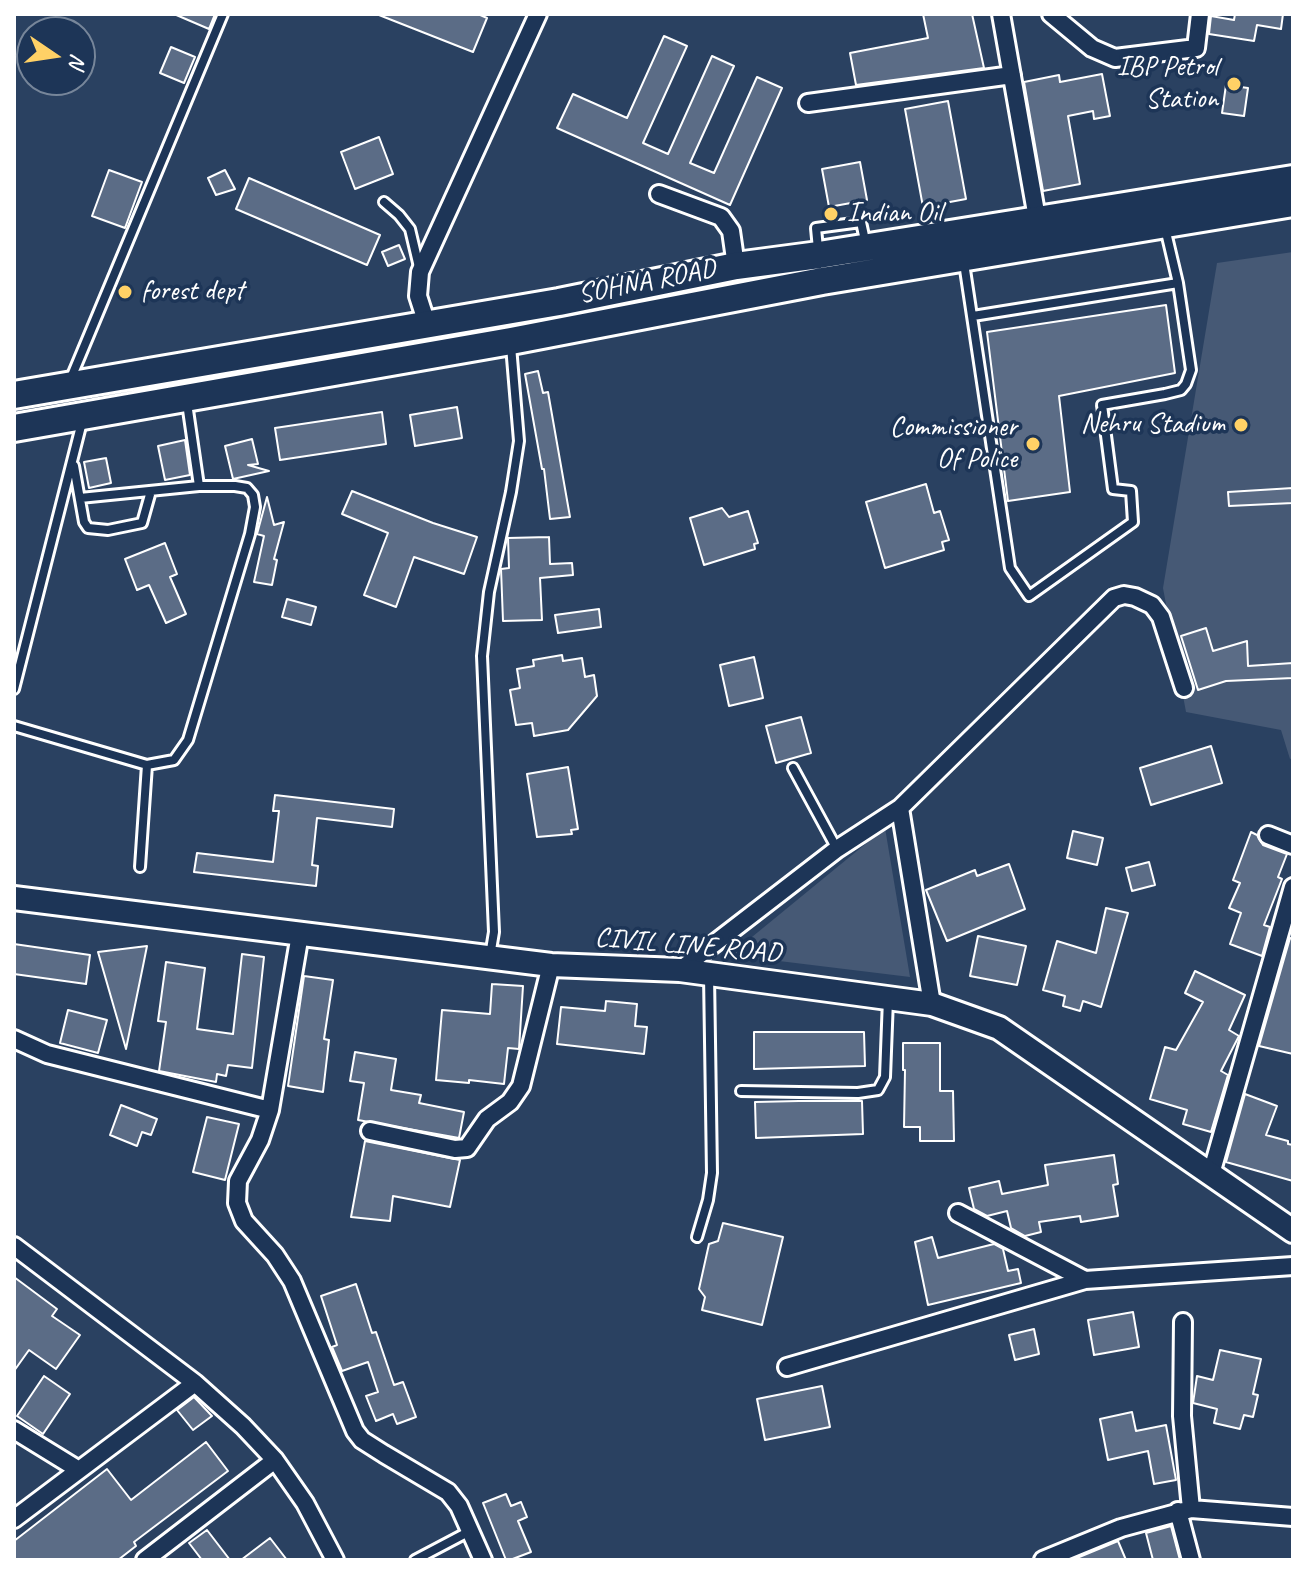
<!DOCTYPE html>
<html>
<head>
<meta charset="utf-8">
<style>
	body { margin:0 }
	#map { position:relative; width:1307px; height:1574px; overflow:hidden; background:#2a4161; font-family:Caveat,sans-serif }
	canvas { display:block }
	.frame { position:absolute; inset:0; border:16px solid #fff; pointer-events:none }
	.north { position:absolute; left:16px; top:16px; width:80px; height:80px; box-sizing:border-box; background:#1d3557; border:2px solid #77869a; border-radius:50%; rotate:103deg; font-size:22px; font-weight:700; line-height:32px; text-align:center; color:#fff }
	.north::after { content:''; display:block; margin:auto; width:28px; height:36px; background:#ffd166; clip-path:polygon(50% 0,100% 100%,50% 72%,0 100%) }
</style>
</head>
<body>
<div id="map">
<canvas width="1307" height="1574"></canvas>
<div class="frame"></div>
<div class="north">N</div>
</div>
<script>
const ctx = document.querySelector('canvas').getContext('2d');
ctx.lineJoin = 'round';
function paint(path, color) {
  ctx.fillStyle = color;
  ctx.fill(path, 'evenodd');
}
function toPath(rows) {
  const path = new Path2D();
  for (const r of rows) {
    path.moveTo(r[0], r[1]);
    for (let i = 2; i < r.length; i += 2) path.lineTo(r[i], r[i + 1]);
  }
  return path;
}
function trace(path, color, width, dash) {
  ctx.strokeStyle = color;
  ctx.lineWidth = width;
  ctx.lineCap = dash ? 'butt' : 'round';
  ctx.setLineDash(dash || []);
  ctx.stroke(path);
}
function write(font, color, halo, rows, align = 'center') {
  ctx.font = font + ' Caveat,sans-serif';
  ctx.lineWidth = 7;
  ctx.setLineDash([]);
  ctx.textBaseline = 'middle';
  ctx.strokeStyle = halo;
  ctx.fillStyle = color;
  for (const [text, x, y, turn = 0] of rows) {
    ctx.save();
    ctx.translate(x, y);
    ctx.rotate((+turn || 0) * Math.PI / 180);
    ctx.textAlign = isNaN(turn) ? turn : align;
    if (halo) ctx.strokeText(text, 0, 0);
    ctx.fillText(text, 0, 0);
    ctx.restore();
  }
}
paint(toPath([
	[1293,252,1293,758,1290,759,1281,730,1186,712,1163,588,1217,263],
	[885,828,910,977,730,955]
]), '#465975');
const building = toPath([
	[174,14,215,14,209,29,174,14],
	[478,14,487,18,473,52,379,15,478,14],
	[923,14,972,14,984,68,856,85,850,53,928,38,923,14],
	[1235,14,1283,14,1281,29,1257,25,1254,41,1209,34,1211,16,1234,20,1235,14],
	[664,36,687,46,643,143,668,154,712,56,734,66,690,163,714,173,757,77,782,88,730,205,557,128,573,94,627,118,664,36],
	[171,47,195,57,184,83,160,73,171,47],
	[1102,74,1110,116,1094,119,1093,111,1068,116,1080,184,1043,191,1024,82,1059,75,1060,82,1102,74],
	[1226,85,1248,88,1244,116,1222,113,1226,85],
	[948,101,966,199,923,207,905,109,948,101],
	[379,137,393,174,355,189,341,152,379,137],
	[860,162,867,200,829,207,822,169,860,162],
	[109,170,142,182,125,228,92,216,109,170],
	[225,170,235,189,216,195,208,178,225,170],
	[249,178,380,235,367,265,236,209,249,178],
	[399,245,405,259,388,266,382,252,399,245],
	[1166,305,1175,373,1059,396,1070,492,1008,501,987,332,1166,305],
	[538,371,543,393,548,392,570,517,550,519,544,469,542,469,525,374,538,371],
	[457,407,462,438,415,446,410,415,457,407],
	[382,412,386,444,280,460,275,428,382,412],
	[252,439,258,464,248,465,269,471,233,479,225,446,252,439],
	[185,440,190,475,165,480,158,446,185,440],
	[106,458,111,483,89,488,84,462,106,458],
	[926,484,934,513,940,511,949,540,942,542,944,550,885,568,866,502,926,484],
	[1293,488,1293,503,1229,506,1228,492,1293,488],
	[352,491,433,523,477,537,464,574,414,557,396,607,364,595,388,533,342,514,352,491],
	[267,497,274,525,284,522,274,559,277,560,272,585,254,582,264,536,257,534,267,497],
	[722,508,729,517,748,511,758,543,754,544,755,549,704,565,690,518,722,508],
	[549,537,550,564,572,563,573,575,540,578,542,620,503,621,501,569,509,568,508,538,549,537],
	[165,543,177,574,170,577,186,614,166,623,149,585,137,590,125,559,165,543],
	[287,599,316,607,311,625,282,617,287,599],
	[599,609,601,627,558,633,555,615,599,609],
	[1206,628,1213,651,1247,641,1248,666,1293,663,1293,678,1226,681,1198,690,1181,636,1206,628],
	[562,655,563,661,582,658,585,677,594,675,597,696,568,730,534,736,532,723,516,725,510,690,520,688,517,669,534,666,533,660,562,655],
	[754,657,763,698,729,706,720,665,754,657],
	[801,717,811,753,776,763,766,726,801,717],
	[1211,746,1222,783,1151,805,1140,768,1211,746],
	[568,767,578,829,571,830,572,834,537,837,527,774,568,767],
	[275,795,394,809,392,827,317,818,312,865,318,866,316,886,194,872,197,853,273,862,279,811,273,811,275,795],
	[1073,831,1103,838,1097,865,1067,858,1073,831],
	[1251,832,1257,835,1263,845,1287,854,1278,877,1282,879,1264,925,1270,927,1262,956,1230,944,1241,913,1229,908,1240,883,1233,880,1251,832],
	[1149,862,1155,885,1132,891,1126,868,1149,862],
	[1009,864,1025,909,947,941,926,890,975,870,977,876,1009,864],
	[1106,908,1128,913,1101,1007,1083,1001,1080,1011,1063,1006,1065,996,1043,990,1057,941,1096,953,1106,908],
	[978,936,1026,946,1017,985,970,976,978,936],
	[1290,938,1293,939,1293,1054,1259,1046,1290,938],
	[14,944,90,955,86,984,14,974,14,944],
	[147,946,143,966,126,1049,98,952,147,946],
	[242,954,264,957,252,1068,228,1065,226,1076,217,1074,216,1082,159,1071,166,1022,158,1021,166,962,205,968,197,1029,233,1034,242,954],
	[1195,971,1245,995,1229,1030,1239,1036,1221,1071,1228,1075,1211,1132,1183,1124,1187,1110,1150,1099,1165,1047,1176,1050,1203,1002,1185,993,1195,971],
	[304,976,333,980,324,1039,329,1040,323,1092,288,1086,304,976],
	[492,984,523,986,519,1049,508,1048,504,1084,469,1080,469,1083,436,1080,442,1010,490,1014,492,984],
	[606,1001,637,1004,635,1026,647,1027,644,1054,557,1044,561,1007,605,1011,606,1001],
	[68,1010,107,1020,98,1053,60,1043,68,1010],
	[754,1032,864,1032,865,1066,754,1069,754,1032],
	[903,1043,940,1043,940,1091,953,1091,954,1141,920,1141,920,1127,904,1127,905,1070,903,1070,903,1043],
	[355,1052,396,1059,391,1090,421,1095,419,1103,464,1112,459,1138,358,1120,364,1083,350,1081,355,1052],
	[1245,1094,1277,1106,1266,1135,1288,1141,1288,1144,1293,1145,1293,1181,1226,1162,1245,1094],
	[799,1101,862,1101,863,1134,756,1138,755,1102,799,1101],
	[121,1105,157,1119,151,1135,142,1132,137,1146,110,1135,121,1105],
	[207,1117,239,1124,225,1180,193,1172,207,1117],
	[365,1141,460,1160,450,1207,393,1196,390,1221,351,1217,365,1141],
	[1114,1155,1118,1184,1113,1185,1118,1216,1081,1222,1080,1216,1039,1222,1041,1232,1025,1236,1011,1228,1007,1211,987,1216,974,1209,969,1188,999,1181,1002,1194,1048,1185,1045,1165,1114,1155],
	[723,1223,783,1237,762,1325,702,1310,705,1297,699,1289,709,1244,718,1241,723,1223],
	[932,1237,938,1258,994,1244,1003,1249,1008,1271,1018,1269,1021,1283,928,1305,915,1242,932,1237],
	[14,1277,57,1309,52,1316,80,1335,56,1369,29,1350,14,1371,14,1277],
	[356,1284,372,1333,376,1332,394,1385,403,1382,416,1417,397,1424,393,1414,376,1421,366,1396,378,1392,368,1362,342,1371,332,1347,337,1345,321,1296,356,1284],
	[1133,1312,1139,1347,1094,1355,1088,1320,1133,1312],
	[1034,1329,1039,1354,1015,1360,1009,1335,1034,1329],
	[1220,1350,1261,1359,1253,1394,1258,1395,1253,1417,1244,1415,1240,1429,1214,1423,1217,1409,1193,1403,1197,1376,1213,1380,1220,1350],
	[44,1376,70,1394,43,1434,17,1416,44,1376],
	[822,1386,830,1427,765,1440,757,1399,822,1386],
	[194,1397,212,1416,193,1430,177,1410,194,1397],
	[1132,1412,1136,1431,1166,1425,1176,1480,1154,1484,1148,1451,1108,1460,1100,1419,1132,1412],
	[206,1442,228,1471,134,1542,136,1546,118,1560,14,1560,14,1541,107,1469,131,1500,206,1442],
	[506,1494,511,1506,521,1502,527,1517,518,1521,531,1552,510,1560,506,1560,483,1503,506,1494],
	[1171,1526,1180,1560,1153,1560,1146,1533,1171,1526],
	[207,1530,230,1560,202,1560,189,1543,207,1530],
	[270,1538,287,1560,241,1560,270,1538],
	[1118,1541,1126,1560,1072,1560,1118,1541]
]);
paint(building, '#5b6c86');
trace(building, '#fff', 2);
const lane = toPath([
	[384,202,399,215,410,229,419,267],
	[818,249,816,228,861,222,866,245],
	[964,263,1010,568,1029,596,1133,522,1131,491,1113,489,1102,405,1165,394,1181,390,1186,384,1191,370,1178,283,1165,228],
	[973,316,1178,283],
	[71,378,223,14],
	[187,403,199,486],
	[74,466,84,522,88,528,108,530,142,523,151,491],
	[14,689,82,422],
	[14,726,147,765,174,760,188,740,250,534,255,507,253,495,247,488,235,486,199,486,80,498],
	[793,768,837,849],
	[140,867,147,765],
	[490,956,494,932,482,656,489,592,511,492,519,441,511,346],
	[741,1091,858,1093,878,1090,885,1077,888,999],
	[697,1237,708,1200,712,1173,709,975],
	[415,1560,470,1531]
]);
const street = toPath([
	[1001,14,1037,218],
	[1051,14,1092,48,1115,58,1196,48,1200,14],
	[808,103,1012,75],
	[659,194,721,217,731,231,736,266],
	[427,324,418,296,420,272,538,14],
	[900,808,932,1004],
	[1268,835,1293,845],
	[300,934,270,1110,260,1140,238,1181,237,1203,244,1221,275,1255,292,1281,355,1431,362,1440,384,1454,448,1492,459,1506,483,1560],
	[680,970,837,849,900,808,1114,598,1124,595,1135,597,1152,605,1161,617,1184,688],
	[14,1039,47,1054,270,1110],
	[370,1131,455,1149,467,1148,487,1119,510,1102,521,1086,551,965],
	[1211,1174,1293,887],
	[958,1213,1085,1280],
	[14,1246,195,1383,243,1426,275,1460,305,1503,335,1560],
	[1183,1322,1182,1416,1191,1509],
	[787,1367,1085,1280,1293,1266],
	[14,1430,79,1470],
	[1178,1511,1191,1560],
	[14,1519,195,1383],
	[145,1560,275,1460],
	[1043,1560,1121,1528,1191,1509,1293,1517]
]);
const secondary = toPath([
	[14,898,551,965,680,970,932,1004,999,1028,1293,1231]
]);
const primary = toPath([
	[14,395,559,302,736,266,819,255,1293,179],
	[14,428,511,341,822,281,1293,203]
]);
trace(lane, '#fff', 14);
trace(street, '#fff', 22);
trace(secondary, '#fff', 28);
trace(primary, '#fff', 32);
trace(lane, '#1d3557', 8);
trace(street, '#1d3557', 16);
trace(secondary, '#1d3557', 22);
trace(primary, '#1d3557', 26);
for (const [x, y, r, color] of [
	[1234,84,8,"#ffd166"],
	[831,214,8,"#ffd166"],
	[125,292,8,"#ffd166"],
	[1241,425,8,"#ffd166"],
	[1033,444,8,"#ffd166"]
]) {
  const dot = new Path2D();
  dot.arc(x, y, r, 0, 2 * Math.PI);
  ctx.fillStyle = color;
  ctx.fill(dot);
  trace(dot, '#1d3557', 3);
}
write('28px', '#fff', '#1d3557', [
	["IBP Petrol",1218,68],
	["Station",1218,100],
	["Indian Oil",847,214,"left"],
	["forest dept",141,292,"left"],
	["Nehru Stadium",1225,425],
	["Commissioner",1017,428],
	["Of Police",1017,460]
], 'right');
write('28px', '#fff', '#1d3557', [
	["SOHNA ROAD",647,282,-11],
	["CIVIL LINE ROAD",688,946,5]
]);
</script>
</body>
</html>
